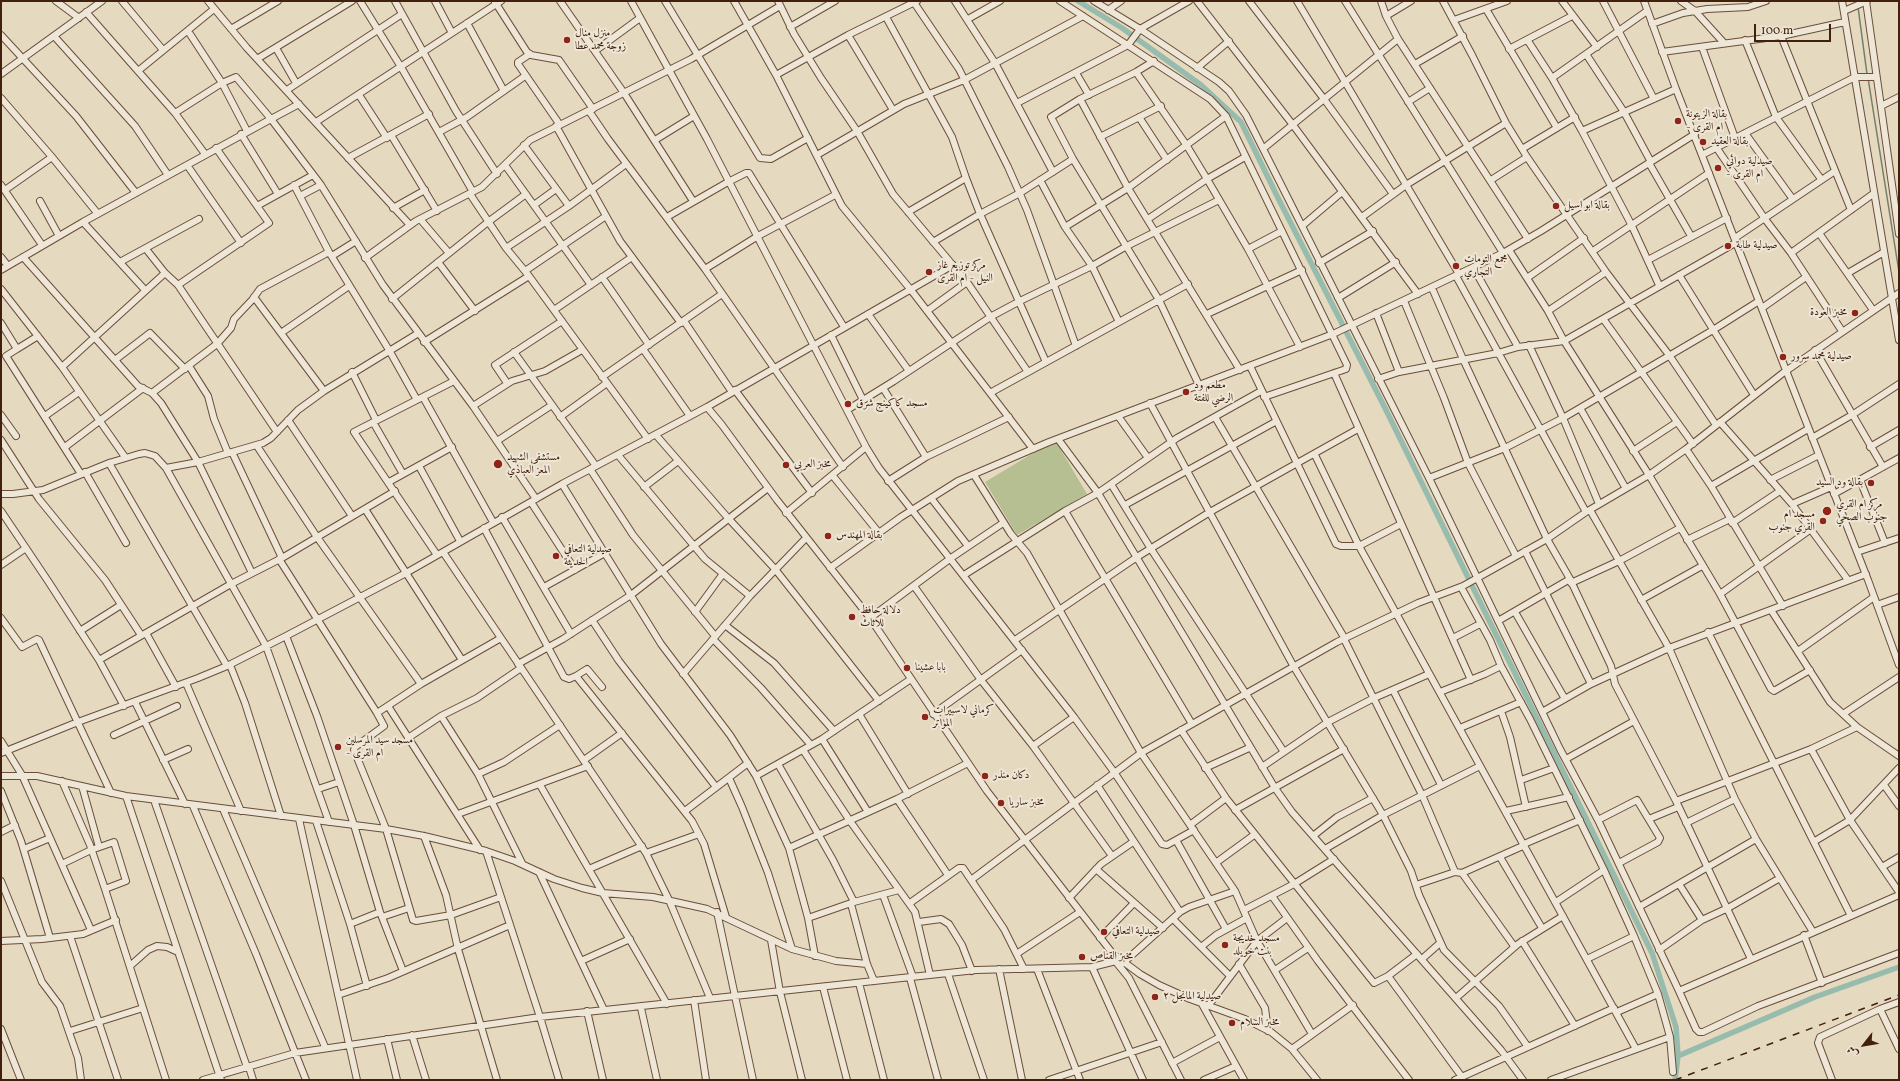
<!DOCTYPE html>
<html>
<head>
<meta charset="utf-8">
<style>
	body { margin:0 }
	#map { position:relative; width:1900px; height:1081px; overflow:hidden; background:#e5d9c0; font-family:Vollkorn,Amiri,serif }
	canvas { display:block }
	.frame { position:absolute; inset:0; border:2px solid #41200e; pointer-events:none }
	.north { position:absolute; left:1844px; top:1025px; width:40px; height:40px; -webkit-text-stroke:3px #eee6d6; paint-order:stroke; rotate:239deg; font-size:11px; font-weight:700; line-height:16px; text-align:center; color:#41200e }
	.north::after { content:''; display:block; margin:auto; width:14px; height:18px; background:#41200e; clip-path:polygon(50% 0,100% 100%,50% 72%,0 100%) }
	.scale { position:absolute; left:1754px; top:24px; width:77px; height:18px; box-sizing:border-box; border:2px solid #41200e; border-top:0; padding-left:5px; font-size:12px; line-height:14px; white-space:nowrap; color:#41200e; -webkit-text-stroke:3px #eee6d6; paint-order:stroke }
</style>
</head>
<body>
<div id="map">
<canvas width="1900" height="1081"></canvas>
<div class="frame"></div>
<div class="north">ش</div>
<div class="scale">100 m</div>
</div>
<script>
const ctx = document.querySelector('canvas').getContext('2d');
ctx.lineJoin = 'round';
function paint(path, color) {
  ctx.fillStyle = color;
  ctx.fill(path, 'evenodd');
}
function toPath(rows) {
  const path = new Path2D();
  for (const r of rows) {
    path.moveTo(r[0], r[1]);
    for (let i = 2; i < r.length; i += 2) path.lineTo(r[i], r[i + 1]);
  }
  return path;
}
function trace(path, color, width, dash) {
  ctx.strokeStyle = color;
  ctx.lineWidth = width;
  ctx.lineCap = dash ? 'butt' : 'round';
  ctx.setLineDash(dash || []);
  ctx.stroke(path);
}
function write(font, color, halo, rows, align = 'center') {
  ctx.font = font + ' Vollkorn,Amiri,serif';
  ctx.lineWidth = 4;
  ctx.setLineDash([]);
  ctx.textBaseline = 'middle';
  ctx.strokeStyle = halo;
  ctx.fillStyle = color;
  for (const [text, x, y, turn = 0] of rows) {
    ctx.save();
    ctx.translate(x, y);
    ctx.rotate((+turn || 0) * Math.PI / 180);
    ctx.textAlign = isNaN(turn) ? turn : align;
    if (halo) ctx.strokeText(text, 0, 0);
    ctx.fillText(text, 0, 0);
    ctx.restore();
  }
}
paint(toPath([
	[1055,440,1087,494,1017,535,985,482]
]), '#b5bf92');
trace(toPath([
	[1858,7,1867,74],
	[1868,78,1899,272]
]), '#757d6d', 1.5);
trace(toPath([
	[1078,1,1122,28,1201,85,1241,122,1278,198,1385,408,1652,953,1676,1027,1678,1056,1675,1080],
	[1678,1056,1815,997,1899,967]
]), '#97bbac', 5.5);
const minor = toPath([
	[56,1,79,18],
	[122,1,163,50],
	[208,1,247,48,410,225],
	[360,1,401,67,473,192],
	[395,1,456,111,497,174],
	[435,1,452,33],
	[560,1,624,93,693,201],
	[631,1,707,139,866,447,879,468,1074,717,1114,772,1162,844,1167,845,1194,830],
	[665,1,760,158,771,159,808,138],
	[734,1,776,75,842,206,911,290,1033,449],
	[778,1,794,34,821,78,857,131,893,194,967,282,1028,372],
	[913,1,959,69,1008,167,1027,210,1076,346],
	[955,1,995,63,1053,172],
	[1060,1,1210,99,1226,116,1347,365,1346,369,1264,397],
	[1094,1,1140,29,1219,82,1229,91,1246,115,1429,478,1560,749,1598,820,1679,991,1899,895],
	[1197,1,1293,125,1418,294],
	[1249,1,1324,99,1393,194],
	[1297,1,1459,274],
	[1345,1,1503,253],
	[1381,1,1386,16,1398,39,1528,239],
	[1443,1,1472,55,1506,123,1527,157,1606,272,1669,355,1716,425],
	[1562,1,1597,47],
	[1603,1,1654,99],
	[1644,1,1676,89,1868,580,1899,665],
	[1681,1,1695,11,1724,43],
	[1842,1,1899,340],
	[1866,1,1899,234],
	[495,2,527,52,531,55,559,60,593,109],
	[1486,9,1557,128],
	[1108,10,1121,1],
	[1844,11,1867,1],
	[86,12,175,113,205,154],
	[1386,16,1411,1],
	[886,17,952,137,966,178,980,214,1046,362],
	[968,19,1000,1],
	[1454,20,1507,1],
	[467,23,504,91],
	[1652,24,1683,13,1707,9,1748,7,1766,1],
	[790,27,835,1],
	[231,29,278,1],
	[188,31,222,83,247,131],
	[1,35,76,116,136,193],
	[848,35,893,110],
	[54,36,135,126,168,175],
	[1781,36,1851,210],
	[1745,40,1776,117,1821,179],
	[1528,41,1552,78,1582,131,1631,224,1659,285],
	[1702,47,1735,138],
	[276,48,296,83],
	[1509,49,1572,16],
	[595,51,640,18],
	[1662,52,1781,36,1845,22],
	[530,54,518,62,518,64,560,125],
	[1586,54,1624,112,1651,162],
	[257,59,352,1],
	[1154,61,1136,72,1080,99,1051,117,1073,159,1159,300,1199,385],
	[1415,64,1463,36],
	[1197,68,1229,41],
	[138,71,214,9],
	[1136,72,1187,146,1207,179,1248,249,1300,347],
	[1076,73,1089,95],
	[1,74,102,1],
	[776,75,848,35,917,1],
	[1552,78,1647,11],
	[287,90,402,14],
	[359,95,387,138],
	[1,98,52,157,98,214],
	[1080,99,1128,188,1240,370],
	[1408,102,1430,88],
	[1017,103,1128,45,1140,29,1189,1],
	[1881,106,1899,97],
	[589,111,608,139,705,269,843,467],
	[175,113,222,83,236,77,271,119,299,104],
	[1139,117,1167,160],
	[316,122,501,1],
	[556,126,620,241,681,323],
	[1582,131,1676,89],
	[439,132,467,117,525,76],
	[1745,133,1792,198],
	[241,134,278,194],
	[391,135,437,211],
	[1100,137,1161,106],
	[655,140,694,116],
	[524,145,569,206],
	[1716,147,1765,219,1791,253,1842,331],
	[216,148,269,223,178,285,277,432],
	[1264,148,1398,39],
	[1522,149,1575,117],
	[817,155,904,104,964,80,1083,16],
	[1702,155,1855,77,1876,77],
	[348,158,429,114],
	[1649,163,1691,236],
	[187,165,241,243],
	[505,165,591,285],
	[1040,180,1065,227,1092,266,1119,322],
	[1491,180,1527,157],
	[1,185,42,245],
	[294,185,329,252,389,350,417,400],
	[5,190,52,157],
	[470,194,506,248,529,276,648,439],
	[300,196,321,185],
	[40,201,59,236],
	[534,205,556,189],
	[257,206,313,175],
	[393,208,425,190],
	[908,212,966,178],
	[667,217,728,182,746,173,749,173,844,327],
	[1362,217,1406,185,1506,123],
	[420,219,449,253],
	[1148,219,1207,179,1245,157],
	[83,222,145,290],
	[1302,226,1342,192],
	[1065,227,1128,188,1226,116],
	[1819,233,1873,310],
	[1735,238,1835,171],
	[933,242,980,214,1020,193,1073,159],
	[506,248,569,206,626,164],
	[146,249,165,273],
	[1248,249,1282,231],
	[1509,250,1548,311,1564,341,1649,475,1720,594,1771,689,1774,691,1810,670],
	[1593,251,1709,173],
	[1791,253,1873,194],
	[332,256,356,241],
	[1,257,8,266],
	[23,257,138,386,152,393,161,403,198,462,252,573],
	[365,258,416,221,482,187,530,140,691,59,780,6],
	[1648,260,1727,218],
	[120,262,199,219],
	[438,262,475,311],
	[1319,263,1373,231],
	[1473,267,1518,347],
	[705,269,758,236,835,195],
	[1,270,83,222,271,119,321,185,383,285,473,406,536,499],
	[525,271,606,216],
	[1848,273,1884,252],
	[1679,275,1754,395],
	[1456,276,1586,512],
	[602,277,649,345],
	[1527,278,1584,238],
	[1432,288,1463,359,1547,539,1570,579,1611,666,1615,684,1676,801,1751,959],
	[1,289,62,367,125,457],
	[254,297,324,391],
	[1338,298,1396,262],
	[392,299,488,222,526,194],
	[1404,301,1444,398,1468,463,1516,556],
	[1762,308,1806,277],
	[554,310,632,257],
	[927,311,967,282],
	[1548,311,1606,272],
	[1376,313,1399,372],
	[868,314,909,371],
	[1207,314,1302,270],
	[1604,320,1693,444],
	[684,321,732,392],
	[1,323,17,349,6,356,81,474],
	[281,333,349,286],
	[831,335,863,400],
	[424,342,529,276],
	[1529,345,1563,418,1599,504],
	[17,349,38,336],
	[643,349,690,416],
	[1815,350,1883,467],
	[514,352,596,466],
	[115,360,150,333,185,369],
	[189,366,208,396,214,419,228,453],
	[1250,366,1336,544,1341,546,1359,546,1401,524],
	[62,367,165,273,178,285],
	[352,372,376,420],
	[1334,373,1471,680],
	[602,377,722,294],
	[1378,379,1399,372,1498,353,1518,347,1564,341,1737,242],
	[507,383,495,365,562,321],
	[883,388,926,457],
	[735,390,812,493],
	[152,393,217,344,231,328,234,319,252,300,260,289,329,252],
	[990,393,1188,284],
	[423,397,493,522],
	[1150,403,1294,667,1383,815,1411,871,1419,895,1444,950,1499,1006,1528,1047],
	[473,406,512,381,545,371,582,350],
	[707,407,722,425,777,500,870,618,987,791,1113,954,1140,974,1159,985,1190,999,1245,1019,1271,1032,1292,1049,1317,1080],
	[1580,408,1625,487],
	[847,410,894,381,992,316,1020,301,1092,266,1125,247,1219,200],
	[1,415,16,436],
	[45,416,79,392],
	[1118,416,1148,458],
	[560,417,607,383],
	[1215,417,1345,639],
	[288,420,352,516],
	[373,422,403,474],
	[1720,422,1792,504,1848,580],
	[656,435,728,518,775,569,879,701],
	[1812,438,1852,415,1899,384],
	[1058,439,1098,493,1275,788,1292,812,1501,1050,1523,1080],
	[1,440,39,499,105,580,141,635],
	[497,441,552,405],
	[257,446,317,537,421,684],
	[65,447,143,388],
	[1870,447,1899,430],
	[1686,449,1711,486,1783,606],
	[1633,451,1677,422],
	[232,452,282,558],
	[618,455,705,559,750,596],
	[1315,455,1359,546,1636,1049],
	[109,463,227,666],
	[419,466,460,541],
	[166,468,266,646,329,822],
	[590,469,633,535,715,636],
	[85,472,126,543],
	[974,475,1011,534,1027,553,1141,753,1235,891,1257,941,1312,1034],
	[833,476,879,533],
	[1429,478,1505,448,1563,418,1713,330,1759,301],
	[1770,480,1819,455],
	[1860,480,1885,543],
	[888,481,926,457,1009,417],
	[389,482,452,447],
	[562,484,661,644,730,735,756,776,789,848,808,918,815,956],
	[1111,484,1151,549,1284,752],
	[1711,486,1808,429],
	[644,487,678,461],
	[1,494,13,494,43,490,109,463,139,454,145,453,155,456,166,468,198,462,263,443,271,438,298,410,324,391,417,334],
	[1834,494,1899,458],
	[931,498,968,546],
	[531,502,575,570],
	[1792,504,1831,487],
	[1125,505,1275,422],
	[365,509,462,660],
	[1590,510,1669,648,1735,799,1756,839,1813,932],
	[1,511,48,581,99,660,124,706],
	[1065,511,1192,724],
	[786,513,866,447],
	[502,517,571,634],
	[1732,523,1780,491],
	[484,528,564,677,569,679,576,676,692,821,704,844,726,917],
	[1687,540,1730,519],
	[1525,551,1591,684],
	[443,552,646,853,669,900,710,998],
	[1857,552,1899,538],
	[437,555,354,432,454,381],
	[279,559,377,713,421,684,501,638],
	[1,565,26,548],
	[830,568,901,517,958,481,1049,442,1333,334,1503,253,1541,231,1695,134],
	[964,575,1065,511,1098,493,1177,438,1261,391],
	[1571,583,1619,561,1680,528],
	[914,586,981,680,1033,746,1112,856],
	[544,587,605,553],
	[1461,587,1490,640,1501,666,1530,719,1604,870,1634,936,1658,994,1667,1026,1670,1037,1673,1072],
	[1720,594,1811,529],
	[1641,600,1702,566],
	[1877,605,1899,597],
	[1771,610,1830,702,1857,727,1899,756],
	[695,612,722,575],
	[1515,612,1565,699],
	[1,618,22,647,37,639,39,640,111,793],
	[870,618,951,558,1003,523],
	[592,620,619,661,716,787],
	[1498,621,1570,579],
	[725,625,774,663,834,731],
	[80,631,121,605],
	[1708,632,1851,916],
	[146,633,176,687],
	[286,636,317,716,354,825,380,912,403,971],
	[1453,638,1480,624],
	[713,639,761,688,811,745],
	[1344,639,1422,795,1455,872],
	[1015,640,1137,557,1210,512,1358,429],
	[1798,651,1874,597],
	[99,660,231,584,282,558,395,491],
	[518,664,563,639,631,595,768,488],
	[230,665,245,703,281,816],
	[521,668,477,698,441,716,478,774,522,863],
	[683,674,750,596,806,538],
	[576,676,587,669,602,687],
	[186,683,241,811],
	[1393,690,1441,785],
	[1440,692,1485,674,1501,666],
	[135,702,185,804],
	[388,706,480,850],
	[1501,711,1510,737,1526,807],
	[1542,712,1591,684,1669,648,1866,574],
	[377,713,384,726,355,747,354,750,386,829,413,920,416,921,451,915,501,897],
	[859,714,908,794],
	[933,714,1022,650],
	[1843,714,1899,677],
	[1460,728,1521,702],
	[1181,730,1226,798,1374,983,1388,976,1417,954],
	[114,735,177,706],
	[408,738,441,716],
	[822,739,868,812],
	[1,741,22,775,91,930],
	[1033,746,1074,717],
	[1811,749,1850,820,1899,892],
	[803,750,850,821,915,912,930,975],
	[1,753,78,722,198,678,227,666,286,636,406,573,562,484,707,407,953,265],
	[1566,759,1634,721],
	[163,760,188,749],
	[584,760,622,733],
	[778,764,833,860,854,902],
	[1262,767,1328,722,1374,698,1429,674],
	[1205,768,1249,748],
	[478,774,504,762,560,725],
	[1,776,37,776,126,796,386,829,424,836,486,851,515,861,554,879,582,888,603,893,653,897,707,909,792,949,836,961,867,964],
	[756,776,822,739,911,679],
	[729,778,742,807,768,873,792,949],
	[1521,780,1554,768],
	[62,781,90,845,105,889,166,1080],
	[540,785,667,1004],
	[1097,785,1180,912],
	[1884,785,1899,806],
	[82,786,99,847],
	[318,789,339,782],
	[1,791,21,841,50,938],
	[126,796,221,1080],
	[897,799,948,875],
	[154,800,247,1067],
	[1676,801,1811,749,1857,727],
	[193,806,256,954,306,1080],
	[223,809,325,1047],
	[1235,810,1344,749],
	[685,811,748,763],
	[1506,811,1569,797],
	[458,814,588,766],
	[299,819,357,1080],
	[1649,819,1678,807],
	[1598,820,1637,800,1660,838,1658,842,1619,863],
	[316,821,350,924,367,986],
	[1686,823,1735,799],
	[1190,825,1226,798],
	[1,832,15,825],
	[424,836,446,895,458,949,497,1080],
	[1313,836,1337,817,1373,798],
	[1176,840,1226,929],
	[1815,841,1850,820,1899,768],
	[1524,844,1580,820],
	[789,848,897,799,968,763],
	[24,849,50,838],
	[1325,849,1383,815,1480,766],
	[486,851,540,1017,559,1080],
	[646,853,699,834],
	[1500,857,1542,928],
	[1217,862,1254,835],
	[62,864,91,850,114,842,126,881,105,889],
	[1882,867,1899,857],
	[589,869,642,846],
	[1096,869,1163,928],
	[539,872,604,1010],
	[1462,873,1525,845],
	[971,880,1141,753,1337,642,1418,603,1463,586,1547,539,1586,512,1649,475,1686,449,1783,373,1899,293],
	[1,881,42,982,60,1006,78,1058,81,1080],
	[1679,884,1702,920],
	[1416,885,1455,872,1462,873,1514,946],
	[883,895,913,977],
	[1272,896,1318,961,1409,1080],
	[1069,898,1101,864,1133,842],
	[1556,902,1604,870],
	[910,903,959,868,963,868,1004,929,1024,969],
	[851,904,867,964,874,981],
	[1639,907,1756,839],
	[1244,910,1294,884,1334,859],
	[717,912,753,1080],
	[382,917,409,908],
	[808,918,854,902,899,890],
	[1173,919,1230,976],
	[919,922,941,919,949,924,962,945,972,971],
	[350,924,380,912],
	[1804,935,1822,983],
	[70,936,118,1080],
	[1100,938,1134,903],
	[771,940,780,992,802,1080],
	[1,941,42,939,83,934,116,920],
	[1522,941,1575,1026],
	[1201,947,1216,935,1247,918],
	[1659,950,1702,920,1728,908,1780,878],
	[1018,953,1080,912],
	[1422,959,1440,943],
	[1587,959,1634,936],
	[581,961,630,939],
	[1116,962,1129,978,1181,1080],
	[1123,963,1180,912,1189,907,1235,891],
	[1239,964,1265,1008,1268,1031],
	[130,966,148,950,157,946,167,947,178,952],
	[1092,967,1143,1080],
	[999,969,1022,1080],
	[1037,969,1080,1080],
	[1275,970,1308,948],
	[948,974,984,1080],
	[1388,976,1462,1077],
	[910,978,938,1080],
	[859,983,884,1080],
	[823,987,847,1080],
	[1679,991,1696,1029,1699,1032,1703,1032,1758,1006,1899,953],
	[338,995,388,978,510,925],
	[1456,998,1518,944,1563,916],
	[694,1000,706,1080],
	[1202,1004,1244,1080],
	[1208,1006,1257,941,1287,918],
	[641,1008,657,1080],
	[1880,1009,1899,1049],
	[587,1011,603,1080],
	[1617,1012,1658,994],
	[1,1029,21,1080],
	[70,1031,143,1008],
	[412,1035,426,1080],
	[387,1039,397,1080],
	[1292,1049,1353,1005],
	[1172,1063,1220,1037],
	[249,1067,253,1080],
	[203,1080,295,1053,540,1017,976,970,1092,967,1120,960],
	[1049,1080,1162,1042],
	[1204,1080,1236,1066],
	[1455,1080,1614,1008],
	[1551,1080,1670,1037],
	[1832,1080,1818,1043,1820,1037,1880,1009,1899,1002]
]);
trace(minor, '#6a4e3a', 8);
trace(minor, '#eee6d6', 6);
trace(toPath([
	[1675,1080,1899,995]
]), '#41200e', 1.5, [7, 7]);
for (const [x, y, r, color] of [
	[567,40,4,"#8f2418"],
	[1678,121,4,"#8f2418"],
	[1703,142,4,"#8f2418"],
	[1718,168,4,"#8f2418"],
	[1556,206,4,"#8f2418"],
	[1728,246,4,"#8f2418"],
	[1456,266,4,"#8f2418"],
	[929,272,4,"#8f2418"],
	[1855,313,4,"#8f2418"],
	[1783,357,4,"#8f2418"],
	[1186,392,4,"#8f2418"],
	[848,404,4,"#8f2418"],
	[498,464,5,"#8f2418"],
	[786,465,4,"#8f2418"],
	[1871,483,4,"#8f2418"],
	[1827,511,5,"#8f2418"],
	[1823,521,4,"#8f2418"],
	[828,536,4,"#8f2418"],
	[556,556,4,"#8f2418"],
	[852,617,4,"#8f2418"],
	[907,668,4,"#8f2418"],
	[925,717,4,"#8f2418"],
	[338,747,4,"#8f2418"],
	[985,776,4,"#8f2418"],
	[1001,803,4,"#8f2418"],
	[1104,932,4,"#8f2418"],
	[1225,945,4,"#8f2418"],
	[1082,957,4,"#8f2418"],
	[1155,997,4,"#8f2418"],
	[1232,1023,4,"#8f2418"]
]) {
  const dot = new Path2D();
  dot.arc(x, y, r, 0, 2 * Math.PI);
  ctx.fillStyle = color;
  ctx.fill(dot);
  trace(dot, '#eee6d6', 1.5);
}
write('11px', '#41200e', '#eee6d6', [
	["منزل منال",575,34],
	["زوجة محمد عطا",575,47],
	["بقالة الزيتونة",1686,115],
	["- ام القرى",1686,128],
	["بقالة العقيد",1711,142],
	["صيدلية دوائي",1726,162],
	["- ام القرى",1726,175],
	["بقالة ابو اسيل",1564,206],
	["صيدلية طابة",1736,246],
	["مجمع التومات",1464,260],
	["التجاري",1464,273],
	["مركز توزيع غاز",937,266],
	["النيل - ام القرى",937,279],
	["مخبز العودة",1847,313,"right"],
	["صيدلية محمد سرور",1791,357],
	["مطعم ود",1194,386],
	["الرضي للفتة",1194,399],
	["مسجد كاكينج شرق",856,404],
	["مستشفى الشهيد",507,458],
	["المعز العبادي",507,471],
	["مخبز العربي",794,465],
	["بقالة ود السيد",1863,483,"right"],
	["مركز ام القري",1836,505],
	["جنوب الصحي",1836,518],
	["مسجد ام",1815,515,"right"],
	["القري جنوب",1815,528,"right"],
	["بقالة المهندس",836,536],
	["صيدلية التعافي",564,550],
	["الحديثة",564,563],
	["دلالة حافظ",860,611],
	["للاثاث",860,624],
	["بابا عشينا",915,668],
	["كرماني لاسبيرات",933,711],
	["المواتر",933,724],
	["مسجد سيد المرسلين",346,741],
	["- ام القرى",346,754],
	["دكان منذر",993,776],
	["مخبز ساريا",1009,803],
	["صيدلية التعافي",1112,932],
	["مسجد خديجة",1233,939],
	["بنت خويلد",1233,952],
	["مخبز القناص",1090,957],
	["صيدلية المانجل ٢",1163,997],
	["مخبز السلام",1240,1023]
], 'left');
</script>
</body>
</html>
